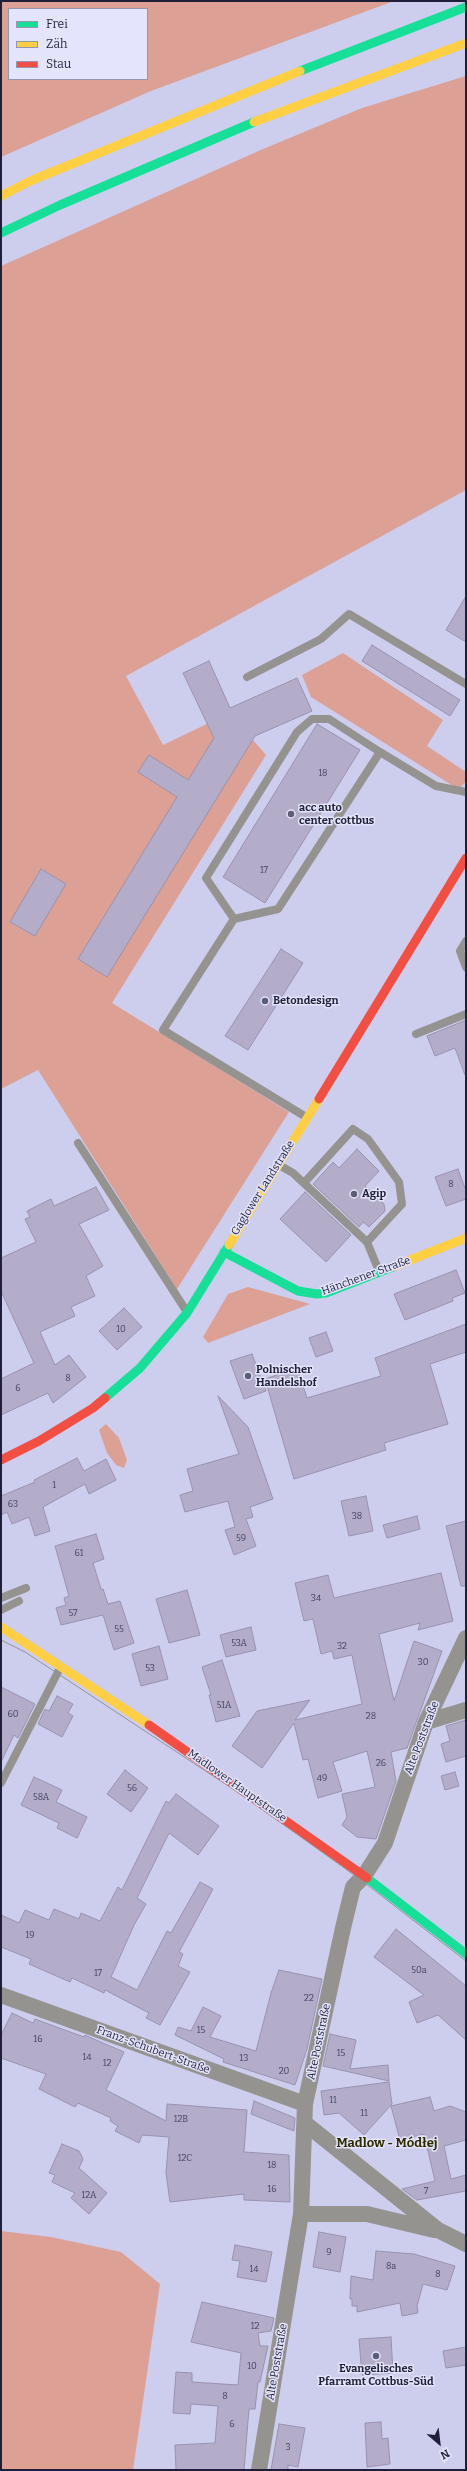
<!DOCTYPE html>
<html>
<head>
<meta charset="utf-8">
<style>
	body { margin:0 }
	#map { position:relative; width:467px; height:2471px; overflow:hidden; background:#cdcdee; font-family:Bitter,serif }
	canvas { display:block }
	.frame { position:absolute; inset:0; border:2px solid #201f3a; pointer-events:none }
	.legend { position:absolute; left:8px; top:8px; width:140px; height:72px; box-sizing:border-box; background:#e4e5fc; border:1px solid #9696ae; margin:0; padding:5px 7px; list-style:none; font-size:12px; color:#201f3a }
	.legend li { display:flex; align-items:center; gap:8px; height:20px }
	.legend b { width:20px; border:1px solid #9696ae }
	.north { position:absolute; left:419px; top:2423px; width:40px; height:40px; -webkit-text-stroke:3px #e4e5fc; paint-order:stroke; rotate:152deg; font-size:11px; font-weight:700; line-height:16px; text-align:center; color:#201f3a }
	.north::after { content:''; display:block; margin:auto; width:14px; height:18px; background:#201f3a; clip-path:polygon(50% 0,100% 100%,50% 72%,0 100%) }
</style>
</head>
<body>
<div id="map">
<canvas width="467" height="2471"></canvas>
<div class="frame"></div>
<ul class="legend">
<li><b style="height:5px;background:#16e098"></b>Frei</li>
<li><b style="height:5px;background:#ffcf43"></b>Zäh</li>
<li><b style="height:5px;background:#f24e42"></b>Stau</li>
</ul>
<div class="north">N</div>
</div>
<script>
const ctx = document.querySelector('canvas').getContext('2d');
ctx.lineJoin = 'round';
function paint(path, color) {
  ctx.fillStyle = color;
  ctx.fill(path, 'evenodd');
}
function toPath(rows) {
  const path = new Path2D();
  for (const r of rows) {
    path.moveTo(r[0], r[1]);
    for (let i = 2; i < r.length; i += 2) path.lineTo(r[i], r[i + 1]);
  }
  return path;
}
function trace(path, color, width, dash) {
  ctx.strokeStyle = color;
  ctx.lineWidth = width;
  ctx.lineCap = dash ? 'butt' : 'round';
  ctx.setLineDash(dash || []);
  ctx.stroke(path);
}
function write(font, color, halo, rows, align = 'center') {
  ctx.font = font + ' Bitter,serif';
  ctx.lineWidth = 3;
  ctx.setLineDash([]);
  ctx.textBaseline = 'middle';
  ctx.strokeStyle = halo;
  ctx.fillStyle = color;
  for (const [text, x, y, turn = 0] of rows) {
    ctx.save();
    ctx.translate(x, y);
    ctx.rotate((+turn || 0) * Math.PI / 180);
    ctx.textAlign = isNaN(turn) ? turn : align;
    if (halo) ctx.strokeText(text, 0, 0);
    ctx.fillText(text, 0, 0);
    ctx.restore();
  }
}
paint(toPath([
	[1,1,394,1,151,91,1,157],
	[9,9,147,9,147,79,9,79],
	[466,76,466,490,126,676,163,745,236,710,252,739,266,755,112,1003,289,1112,177,1289,38,1070,1,1089,1,266,263,149,362,108],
	[343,653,443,720,427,746,466,772,466,782,458,789,311,697,302,675],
	[248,1287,310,1304,208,1343,203,1337,228,1294],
	[106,1424,119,1438,127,1460,124,1468,116,1465,107,1453,99,1430],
	[1,2231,51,2237,121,2252,160,2284,133,2470,1,2470]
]), '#dca194');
const building = toPath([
	[466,596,466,642,446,630,466,596],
	[372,645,460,700,450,716,362,661,372,645],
	[209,661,230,708,297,678,312,711,255,736,107,977,78,959,177,797,138,772,149,755,188,780,214,738,183,673,209,661],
	[317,724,360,750,265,903,223,877,317,724],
	[41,869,66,884,35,936,10,922,41,869],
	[281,949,303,963,248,1050,225,1036,281,949],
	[466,1020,466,1075,465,1075,455,1048,435,1056,427,1036,466,1020],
	[357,1149,379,1171,365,1186,384,1204,385,1211,369,1227,363,1222,359,1227,313,1184,333,1162,339,1168,357,1149],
	[458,1169,466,1191,466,1199,446,1206,435,1177,458,1169],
	[96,1187,109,1210,79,1224,103,1266,86,1276,95,1296,71,1307,75,1316,40,1332,55,1365,69,1355,86,1377,53,1403,48,1393,1,1415,1,1379,34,1363,1,1291,1,1258,36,1242,25,1219,30,1217,27,1211,51,1199,54,1206,96,1187],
	[305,1192,351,1235,326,1262,280,1219,305,1192],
	[456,1270,465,1293,452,1298,453,1301,405,1320,394,1294,456,1270],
	[124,1308,142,1327,117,1350,99,1331,124,1308],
	[466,1324,466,1352,430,1364,448,1424,384,1443,386,1450,294,1479,265,1379,297,1368,307,1398,381,1376,375,1358,466,1324],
	[326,1332,333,1351,316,1357,309,1338,326,1332],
	[252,1354,266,1391,244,1399,230,1361,252,1354],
	[218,1396,248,1427,273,1499,250,1507,253,1517,246,1519,256,1546,234,1555,225,1530,235,1527,228,1501,185,1512,180,1495,193,1491,187,1469,239,1454,218,1396],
	[77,1458,84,1471,106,1459,116,1480,89,1494,85,1484,43,1507,50,1531,35,1536,29,1517,12,1524,7,1512,1,1515,1,1496,35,1482,34,1480,77,1458],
	[366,1496,373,1531,349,1536,341,1501,366,1496],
	[417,1516,420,1529,387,1538,383,1525,417,1516],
	[466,1521,466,1586,461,1586,446,1526,466,1521],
	[96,1534,104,1559,93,1563,101,1589,103,1589,108,1604,120,1601,134,1643,114,1650,103,1615,61,1625,56,1608,66,1605,64,1598,69,1596,55,1546,96,1534],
	[441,1573,453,1621,418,1630,420,1623,379,1634,394,1701,414,1641,442,1651,407,1748,391,1752,396,1781,376,1839,357,1837,342,1825,347,1817,342,1794,375,1787,367,1751,333,1762,342,1791,318,1798,308,1759,303,1760,294,1723,262,1768,232,1746,257,1711,310,1700,295,1720,362,1704,352,1655,334,1659,332,1651,321,1654,313,1619,304,1621,295,1583,328,1575,334,1598,441,1573],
	[187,1590,200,1635,169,1643,156,1599,187,1590],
	[251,1627,256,1650,226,1657,220,1635,251,1627],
	[159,1646,168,1679,141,1686,132,1654,159,1646],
	[222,1660,240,1716,216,1722,209,1695,211,1695,202,1667,222,1660],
	[1,1687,35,1704,18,1738,14,1735,1,1762,1,1687],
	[57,1696,73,1704,68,1713,73,1716,62,1737,38,1724,45,1709,49,1711,57,1696],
	[466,1720,466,1756,446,1762,441,1744,450,1741,446,1726,466,1720],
	[125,1770,148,1788,131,1812,107,1794,125,1770],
	[455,1772,459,1786,445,1790,441,1776,455,1772],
	[34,1777,62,1790,56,1802,87,1817,77,1838,57,1828,59,1823,21,1805,34,1777],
	[176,1794,219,1826,198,1855,169,1833,137,1898,146,1904,134,1925,111,1977,137,1990,167,1931,171,1933,200,1882,213,1889,179,1952,183,1954,178,1966,190,1972,160,2025,146,2018,149,2013,105,1990,104,1993,72,1978,70,1982,29,1964,31,1959,1,1947,1,1915,19,1923,25,1910,49,1920,54,1909,79,1919,81,1913,100,1921,118,1887,122,1890,166,1801,169,1803,176,1794],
	[396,1929,466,1986,466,2040,438,2015,417,2023,409,2002,424,1995,374,1957,396,1929],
	[279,1970,322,1979,307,2049,295,2085,223,2062,224,2059,175,2035,178,2027,191,2031,203,2007,221,2016,210,2037,256,2051,271,1993,279,1970],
	[12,2013,33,2023,35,2019,84,2037,85,2035,89,2037,124,2052,106,2090,166,2121,167,2104,247,2110,244,2152,289,2155,290,2202,244,2200,244,2194,170,2202,166,2173,169,2137,142,2135,139,2143,115,2131,118,2126,110,2121,111,2118,78,2103,75,2107,39,2089,46,2074,1,2058,1,2035,12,2013],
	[330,2034,356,2040,350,2069,388,2065,389,2081,323,2066,330,2034],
	[389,2082,392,2104,364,2135,339,2113,324,2115,321,2091,389,2082],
	[430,2097,434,2111,450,2106,466,2112,466,2140,444,2146,451,2179,466,2175,466,2191,417,2200,402,2189,435,2181,424,2134,400,2140,391,2106,430,2097],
	[254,2101,295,2118,294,2131,251,2114,254,2101],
	[62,2144,79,2151,83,2159,79,2168,107,2193,89,2214,71,2198,75,2193,52,2182,55,2175,49,2173,62,2144],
	[319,2232,346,2237,340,2272,313,2267,319,2232],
	[235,2245,272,2252,266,2282,237,2277,240,2261,232,2260,235,2245],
	[376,2251,414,2254,455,2266,447,2290,423,2284,417,2306,418,2313,402,2316,400,2303,357,2312,357,2306,352,2306,352,2299,350,2299,351,2276,373,2280,376,2251],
	[202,2302,274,2318,271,2331,258,2333,260,2346,268,2346,260,2382,258,2382,255,2409,249,2409,244,2470,176,2470,175,2445,215,2443,218,2406,191,2404,190,2414,173,2413,176,2372,192,2373,192,2382,238,2385,241,2353,191,2342,202,2302],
	[391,2337,393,2373,362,2375,359,2339,391,2337],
	[466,2347,466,2365,446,2368,443,2351,466,2347],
	[381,2422,382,2439,388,2438,390,2464,367,2467,365,2423,381,2422],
	[279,2424,305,2428,298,2467,288,2465,288,2470,271,2470,279,2424]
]);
paint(building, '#b3adc9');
trace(building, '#9892ae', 1);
trace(toPath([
	[247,677,321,639,349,614,466,684],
	[234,919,206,878,297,732,312,719,329,719,380,752],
	[466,941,460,951,466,967],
	[416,1034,466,1014],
	[306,1117,163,1030,234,919,278,909,380,752,436,786,466,792],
	[78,1143,187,1312],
	[279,1165,293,1173,367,1242,379,1271],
	[304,1183,353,1129,368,1139,399,1182,402,1204,367,1242],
	[1,1598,26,1588],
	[1,1610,19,1601],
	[1,1783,60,1668]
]), '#959390', 8);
trace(toPath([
	[426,1722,466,1710],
	[1,1995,305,2104],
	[306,2124,438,2230,466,2244],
	[301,2214,367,2214,434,2230],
	[259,2470,301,2214,305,2104,343,1928,353,1887,364,1876,385,1843,426,1722,466,1638]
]), '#959390', 16);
trace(toPath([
	[300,71,466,7],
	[1,233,60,205,254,122],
	[224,1252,298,1291,317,1294,326,1293,395,1266],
	[105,1398,140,1368,187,1313,229,1245],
	[367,1878,466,1954]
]), '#16e098', 9);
trace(toPath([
	[254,122,466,43],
	[1,196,30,181,300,71],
	[229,1245,319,1099],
	[395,1266,466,1238],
	[1,1627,149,1725]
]), '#ffcf43', 9);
trace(toPath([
	[319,1099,466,858],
	[1,1460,39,1441,93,1408,105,1398],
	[149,1725,367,1878]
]), '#f24e42', 9);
trace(toPath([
	[1,1640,25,1652,245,1797,361,1880,466,1961]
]), '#92929c', 1);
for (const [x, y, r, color] of [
	[291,814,4,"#5d5c79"],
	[265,1001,4,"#5d5c79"],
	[354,1194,4,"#5d5c79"],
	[248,1376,4,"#5d5c79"],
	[376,2356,4,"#5d5c79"]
]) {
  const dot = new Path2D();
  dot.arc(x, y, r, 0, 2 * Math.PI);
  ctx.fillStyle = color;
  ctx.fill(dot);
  trace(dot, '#e4e5fc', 1.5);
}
write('9px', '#45425e', null, [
	["18",323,773],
	["17",264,870],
	["8",451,1184],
	["10",121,1329],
	["8",68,1378],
	["6",18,1388],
	["1",54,1485],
	["63",13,1504],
	["38",357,1516],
	["59",241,1538],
	["61",79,1553],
	["34",316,1598],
	["57",73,1613],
	["55",119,1629],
	["53A",239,1643],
	["32",342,1646],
	["30",423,1662],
	["53",150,1668],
	["51A",224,1705],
	["60",13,1714],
	["28",371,1716],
	["26",381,1763],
	["49",322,1778],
	["56",132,1788],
	["58A",41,1797],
	["19",30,1935],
	["50a",419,1970],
	["17",98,1973],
	["22",309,1998],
	["15",201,2030],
	["16",38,2039],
	["15",341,2053],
	["14",87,2057],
	["13",244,2058],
	["12",107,2063],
	["20",284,2071],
	["11",333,2100],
	["11",364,2113],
	["12B",181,2119],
	["12C",185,2158],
	["18",272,2165],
	["16",272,2189],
	["7",426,2191],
	["12A",89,2195],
	["9",329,2252],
	["8a",391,2266],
	["14",254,2269],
	["8",438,2274],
	["12",255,2326],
	["10",252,2366],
	["8",225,2396],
	["6",232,2424],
	["3",288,2447]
]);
write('bold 11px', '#201f3a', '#e4e5fc', [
	["acc auto",299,808],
	["center cottbus",299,821],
	["Betondesign",273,1001],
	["Agip",362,1194],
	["Polnischer",256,1370],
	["Handelshof",256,1383],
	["Evangelisches",376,2369,"center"],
	["Pfarramt Cottbus-Süd",376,2382,"center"]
], 'left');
write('11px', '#201f3a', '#e4e5fc', [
	["Gaglower Landstraße",263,1188,-58],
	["Hänchener Straße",366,1276,-20],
	["Alte Poststraße",422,1738,-69],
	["Madlower Hauptstraße",237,1786,35],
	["Alte Poststraße",319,2042,-78],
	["Franz-Schubert-Straße",153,2050,20],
	["Alte Poststraße",277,2362,-80]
]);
write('bold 13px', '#302c01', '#e4e5fc', [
	["Madlow - Módłej",387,2143]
]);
</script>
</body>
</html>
